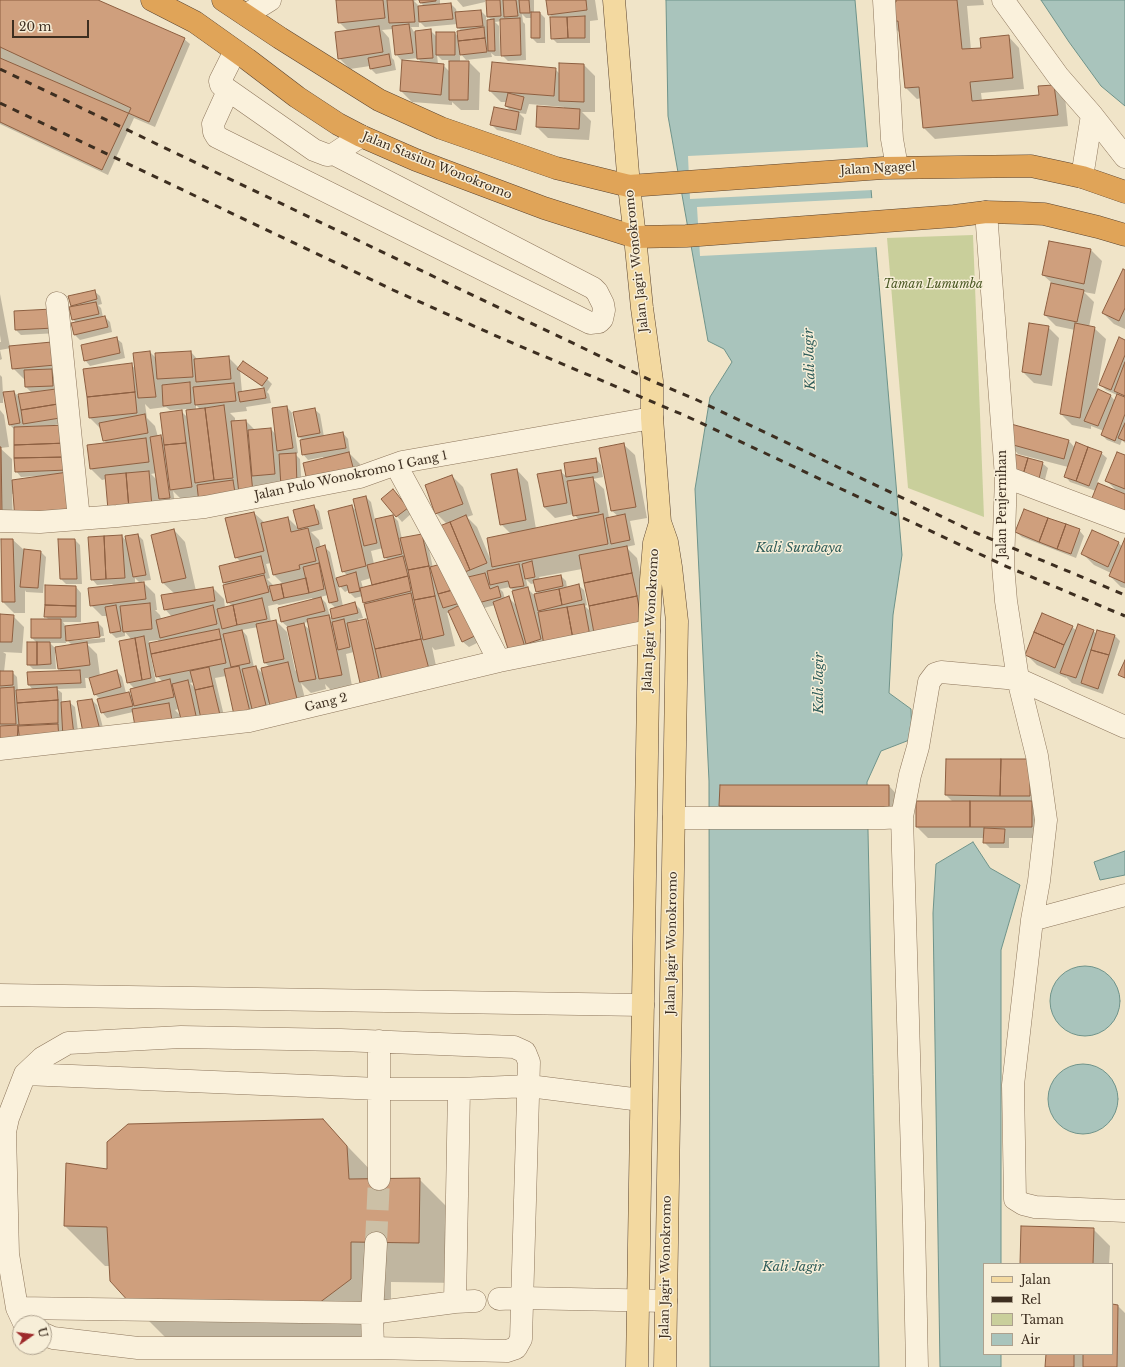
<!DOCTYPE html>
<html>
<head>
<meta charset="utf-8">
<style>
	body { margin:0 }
	#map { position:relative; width:1125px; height:1367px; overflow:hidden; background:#f0e4c8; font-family:"Libre Baskerville",serif }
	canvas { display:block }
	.legend { position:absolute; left:983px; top:1263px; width:130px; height:92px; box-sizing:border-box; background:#f7eed8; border:1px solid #ada18e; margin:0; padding:5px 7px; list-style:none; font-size:12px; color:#3d2e20 }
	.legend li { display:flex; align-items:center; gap:8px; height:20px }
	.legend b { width:20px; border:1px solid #ada18e }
	.north { position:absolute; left:12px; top:1315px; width:40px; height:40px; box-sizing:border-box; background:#f7eed8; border:1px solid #ada18e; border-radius:50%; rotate:76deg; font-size:11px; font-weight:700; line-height:16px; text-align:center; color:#3d2e20 }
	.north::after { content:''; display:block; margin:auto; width:14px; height:18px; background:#9e2a2b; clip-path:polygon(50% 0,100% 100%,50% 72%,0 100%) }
	.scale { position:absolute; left:12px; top:20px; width:77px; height:18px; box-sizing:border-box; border:2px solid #3d2e20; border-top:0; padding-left:5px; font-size:12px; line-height:14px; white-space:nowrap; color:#3d2e20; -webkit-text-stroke:3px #f7eed8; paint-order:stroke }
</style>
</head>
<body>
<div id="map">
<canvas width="1125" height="1367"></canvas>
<ul class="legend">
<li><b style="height:5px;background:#f3d9a0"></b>Jalan</li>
<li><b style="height:5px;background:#3d2e20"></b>Rel</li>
<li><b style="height:11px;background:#c9cf9b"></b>Taman</li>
<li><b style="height:11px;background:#a9c4bc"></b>Air</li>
</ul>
<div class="north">U</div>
<div class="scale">20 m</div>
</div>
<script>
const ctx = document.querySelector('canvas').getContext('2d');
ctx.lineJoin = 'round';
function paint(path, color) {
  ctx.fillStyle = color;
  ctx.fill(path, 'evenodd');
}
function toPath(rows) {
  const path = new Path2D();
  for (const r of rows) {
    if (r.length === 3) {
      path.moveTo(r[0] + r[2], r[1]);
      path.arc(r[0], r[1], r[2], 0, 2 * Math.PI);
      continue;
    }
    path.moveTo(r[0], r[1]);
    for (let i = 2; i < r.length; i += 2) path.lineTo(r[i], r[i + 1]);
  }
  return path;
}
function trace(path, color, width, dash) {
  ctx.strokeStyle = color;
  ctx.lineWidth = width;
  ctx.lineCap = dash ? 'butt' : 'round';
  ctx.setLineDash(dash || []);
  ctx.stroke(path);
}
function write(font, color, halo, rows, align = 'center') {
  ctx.font = font + ' "Libre Baskerville",serif';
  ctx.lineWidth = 3;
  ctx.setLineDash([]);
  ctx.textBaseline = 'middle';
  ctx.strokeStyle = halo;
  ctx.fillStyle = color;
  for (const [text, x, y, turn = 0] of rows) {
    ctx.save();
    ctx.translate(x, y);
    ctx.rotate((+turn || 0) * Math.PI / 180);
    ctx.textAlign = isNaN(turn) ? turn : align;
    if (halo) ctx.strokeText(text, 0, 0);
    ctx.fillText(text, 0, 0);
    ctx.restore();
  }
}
paint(toPath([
	[973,235,984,517,908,488,887,238]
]), '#c9cf9b');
const water = toPath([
	[666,0,855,0,902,555,893,615,889,693,911,709,912,739,881,751,867,782,879,1367,710,1367,709,781,695,489,710,397,732,362,724,349,708,341,668,116,666,0],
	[1041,0,1125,0,1125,106,1101,86,1069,42,1041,0],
	[973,842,990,868,1020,885,1001,950,1001,1264,984,1264,984,1354,1001,1354,1001,1367,940,1367,933,913,936,864,973,842],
	[1125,851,1125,875,1100,880,1094,862,1125,851],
	[1085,1001,35],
	[1083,1099,35]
]);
paint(water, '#a9c4bc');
trace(water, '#6f938a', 1);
paint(toPath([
	[870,147,873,190,690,199,688,156],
	[874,198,878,247,700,256,697,207]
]), '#f0e4c8');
paint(toPath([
	[0,0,95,0,184,39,190,44,155,127,134,118,108,175,0,124],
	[337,0,386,0,388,1,392,0,418,0,414,1,418,5,418,7,425,7,421,3,420,0,440,0,440,5,451,4,456,9,457,13,481,11,486,16,487,26,489,26,492,20,488,17,487,0,534,0,534,13,540,13,545,18,545,43,537,43,532,38,532,18,526,18,522,14,523,22,525,24,526,60,508,61,502,55,502,21,495,22,499,26,500,56,495,56,491,53,492,57,466,60,460,53,460,62,469,62,480,73,479,110,461,110,452,102,452,105,412,102,401,91,422,63,418,58,401,60,396,54,393,29,382,30,389,38,392,58,394,60,396,70,376,74,371,69,370,66,350,69,339,58,348,31,339,22],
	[419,21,425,27,458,24,458,28,462,31,459,38,455,33,437,37,430,30,414,32,411,27,419,27],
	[437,55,442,60,450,60,450,72,443,65,438,64],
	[457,0,485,0,485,2,463,7],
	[547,0,595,0,598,20,590,21,590,43,557,43,552,38,553,18,549,14],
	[897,0,983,0,984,5,967,6,971,50,982,48,1008,36,1019,48,1024,89,981,93,982,101,1040,96,1054,86,1065,97,1068,126,935,139,924,128,921,98,917,99,906,88,900,33,889,22,898,2],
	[584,65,595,76,595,112,582,112,591,121,589,140,548,138,537,127,564,109,564,107,529,104,526,114,519,113,524,118,521,135,497,130,492,125,511,111,506,106,507,102,501,102,490,91,555,69,560,74],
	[1050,242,1091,250,1102,261,1095,294,1084,292,1094,302,1089,327,1094,328,1106,339,1097,390,1111,396,1115,401,1117,395,1106,390,1101,385,1125,341,1125,443,1122,440,1120,445,1107,440,1102,435,1104,431,1091,426,1091,429,1072,425,1061,414,1075,330,1056,326,1045,315,1052,283,1043,275],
	[1125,271,1125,329,1114,324,1103,313],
	[94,291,100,296,102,304,98,305,101,308,103,317,105,317,110,322,112,332,80,340,75,335,76,323,73,319,74,307,72,305],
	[0,294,10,347,52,343,65,423,49,426,49,427,73,475,12,494,13,524,0,524,0,410,4,415,9,447,0,448,12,459,12,481,37,478,37,476,21,477,16,471,15,430,10,425,4,393,3,394,3,403,0,403,0,375,2,377,3,394,14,392,20,398,32,393,26,387,26,379,24,379,13,368,11,348,0,350,2,359,0,360,0,342,1,342,0,335],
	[15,312,58,333,21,335,16,330],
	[1048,327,1059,338,1052,386,1034,383,1023,372],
	[116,338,122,343,125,358,90,366,85,360],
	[150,352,156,358,191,352,198,360,228,357,239,368,267,379,272,384,267,392,269,394,271,403,246,407,247,411,230,413,235,418,235,422,246,421,255,430,271,429,276,435,287,407,292,413,298,453,295,454,300,459,302,491,182,500,173,491,175,503,120,521,106,479,102,480,91,469,107,444,104,440,101,429,90,418,84,370,131,365,136,369],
	[240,370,244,374,265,389,242,392],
	[145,404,150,409,166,407,170,410,187,409,188,418,180,410,165,440,161,436,158,437,155,426,147,418],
	[196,405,200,409,196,410],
	[156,473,157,480,151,474],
	[314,409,320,414,324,437,343,433,348,439,350,453,349,453,360,464,364,482,324,459,323,457,308,460,303,454,303,440,299,437,294,413],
	[1069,441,1075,448,1101,453,1107,458,1097,483,1117,491,1107,481,1125,456,1125,523,1096,491,1070,482,1065,476,1068,467,1018,454,1007,442],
	[623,444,635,455,647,518,630,521,635,545,626,547,637,558,653,635,510,651,495,605,484,608,474,598,447,524,436,513,452,476,463,487,473,515,467,517,477,527,491,561,511,534,501,524,517,470,528,482,536,529,579,520,574,514,555,518,544,507,560,471,567,477,565,464,596,459,601,465,603,477,593,479,604,489,609,518,618,516,612,511,600,448],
	[582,569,591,612,585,606,587,605,584,590,578,585,567,588,566,581,561,576,540,580,539,577],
	[526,579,531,584,535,583,536,591,539,594,534,595,528,589],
	[510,587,514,592,517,606,508,597,505,599,503,592,500,589],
	[1042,463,1048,468,1043,487,1015,478],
	[393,491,412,513,402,522,382,499],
	[366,497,371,502,375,520,393,516,398,521,402,539,421,535,427,540,433,568,483,640,469,647,463,642,450,613,447,613,455,646,435,650,432,647,439,680,361,683,354,652,346,654,352,686,331,690,325,684,326,689,311,693,301,683,308,710,282,716,268,703,270,710,258,713,252,707,254,717,240,720,226,676,215,678,225,720,202,725,133,712,107,718,102,712,100,699,95,694,90,678,85,678,86,688,57,689,62,693,62,703,69,702,75,707,79,740,0,746,0,727,2,727,0,725,0,615,13,616,24,627,22,653,3,652,6,654,4,672,12,672,17,677,18,691,33,690,29,685,62,672,59,669,57,653,55,653,56,669,33,669,28,664,37,643,32,638,32,620,49,620,45,616,76,587,81,593,81,622,63,622,66,627,98,623,103,628,104,636,70,639,70,641,105,638,105,642,87,644,97,654,100,676,117,671,122,677,126,693,129,693,132,696,134,688,128,682,132,640,125,632,125,636,116,638,110,632,108,616,102,616,91,605,115,586,112,584,97,585,92,579,122,536,127,542,138,535,143,540,151,580,142,581,155,594,157,610,155,610,160,615,161,619,172,617,165,609,175,594,163,583,152,535,174,530,185,542,196,591,213,588,224,599,225,608,232,606,228,602,227,585,224,583,241,562,236,557,254,513,265,523,288,518,299,529,295,510,313,506,319,511,323,529,311,532,319,540,321,548,324,547,330,552,336,579,346,577,347,575,343,571,352,506,357,512],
	[383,548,385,557,388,560,374,564,371,551],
	[271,563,274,575,283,584,274,586,267,579,270,578,266,564],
	[135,578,140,583,135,584],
	[371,578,373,585,363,588,361,581],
	[338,584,345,592,349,590,350,593,355,598,363,596,370,624,366,620,359,621,358,619,363,618,360,609,355,604,343,606],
	[328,595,330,603,336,608,331,610,333,620,330,616,326,603,320,597],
	[312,598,313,600,282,622,288,627,298,673,295,670,287,632,276,621,271,622,268,606,277,604,279,605],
	[309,622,311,631,302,623],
	[258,627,265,663,270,667,264,675,256,667,254,667,247,636,242,630],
	[66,639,72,645,55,648,50,643,66,643],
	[158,640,159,642,149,644,149,641],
	[151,657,153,657,157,676,163,682,156,683],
	[194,682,195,688,190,683],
	[179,709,181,716,175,710],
	[1079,530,1084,536,1076,558,1022,537,1016,532],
	[2,540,13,540,24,550,41,552,46,557,43,593,26,592,25,590,25,613,14,613,3,602],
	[59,540,75,540,80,545,82,584,66,584,61,579],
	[1125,541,1125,588,1121,587,1110,576,1111,573,1094,565,1083,554,1119,543,1122,547],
	[1072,627,1077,631,1093,631,1097,634,1115,636,1120,641,1103,694,1072,683,1066,677,1066,678,1037,665,1026,654],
	[92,700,97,705,106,739,90,743],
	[1030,760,1043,838,1009,838,1009,848,990,848,984,842,985,838,928,838,917,827,953,802,946,795],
	[889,786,905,803,905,823,737,822,720,806],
	[322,1120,380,1180,419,1179,459,1219,458,1283,391,1282,391,1319,351,1348,171,1343,131,1303,110,1266,105,1266,65,1226,108,1170],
	[1093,1229,1110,1246,1109,1264,1021,1264],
	[1112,1305,1118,1306,1125,1313,1125,1367,1046,1367,1047,1354,1112,1354]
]), '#0003');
const building = toPath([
	[0,0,98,0,185,38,149,122,0,58,0,0],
	[336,0,383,0,385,18,338,23,336,0],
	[387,0,413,0,415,22,389,23,387,0],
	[419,0,436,0,436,1,420,3,419,0],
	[486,0,500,0,501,16,487,17,486,0],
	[503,0,516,0,518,16,504,17,503,0],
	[519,0,529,0,530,13,520,13,519,0],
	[546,0,586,0,587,10,548,15,546,0],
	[896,0,957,0,962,49,981,48,980,38,1009,35,1013,78,970,82,972,101,1039,95,1038,86,1054,85,1058,115,923,128,919,87,905,88,898,21,888,22,886,2,896,2,896,0],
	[451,3,453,19,419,22,418,6,451,3],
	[481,10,483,26,457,28,455,12,481,10],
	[531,12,540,12,540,38,531,38,531,12],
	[585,16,585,38,568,38,567,17,585,16],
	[550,17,567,17,568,38,551,39,550,17],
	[520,18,521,55,501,56,500,19,520,18],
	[494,19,495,51,488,51,487,20,494,19],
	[409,24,413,53,395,55,392,26,409,24],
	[379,26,383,52,338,59,335,32,379,26],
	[484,27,485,38,458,41,457,31,484,27],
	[431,29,433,58,417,59,415,31,431,29],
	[436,32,455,32,455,55,436,55,436,32],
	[485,38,487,52,460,55,458,41,485,38],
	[0,47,131,108,102,170,0,122,0,47],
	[389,54,391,65,370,69,368,58,389,54],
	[402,60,444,64,441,95,400,91,402,60],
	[449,61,469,61,468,100,449,100,449,61],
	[492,62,556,68,554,96,489,91,492,62],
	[559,63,584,64,584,102,559,101,559,63],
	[508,93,524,97,521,110,505,106,508,93],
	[537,106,580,109,579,129,536,127,537,106],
	[494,107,519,112,516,130,490,125,494,107],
	[1049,241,1091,249,1084,284,1042,275,1049,241],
	[1123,269,1125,270,1125,308,1119,321,1102,313,1123,269],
	[1051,283,1084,290,1077,322,1044,315,1051,283],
	[95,290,97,299,71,306,68,296,95,290],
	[96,302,99,314,72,320,69,307,96,302],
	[52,309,54,328,15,330,14,311,52,309],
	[105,316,108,327,74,335,71,323,105,316],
	[1029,323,1049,326,1041,375,1022,372,1029,323],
	[1075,323,1095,327,1080,418,1060,414,1075,323],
	[117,337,120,353,84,361,81,345,117,337],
	[1119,337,1125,340,1125,355,1111,390,1099,385,1119,337],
	[52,342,55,365,12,369,9,346,52,342],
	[150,351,156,397,138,398,133,353,150,351],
	[191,351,193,377,157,379,155,353,191,351],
	[229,356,231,379,196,382,194,359,229,356],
	[243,361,268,378,262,386,237,369,243,361],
	[1125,362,1125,396,1114,391,1125,362],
	[132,363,135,392,87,397,83,369,132,363],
	[52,369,53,386,25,387,24,370,52,369],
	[190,382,191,403,163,406,162,385,190,382],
	[234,383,236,401,195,405,193,387,234,383],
	[264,388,266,398,240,402,238,392,264,388],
	[56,389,58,404,21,410,18,394,56,389],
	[1098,389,1111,395,1098,426,1084,421,1098,389],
	[14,391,20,423,9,425,3,392,14,391],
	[135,392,137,413,89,418,87,397,135,392],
	[1117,394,1125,397,1125,414,1115,441,1101,435,1117,394],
	[58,404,60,418,23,424,21,410,58,404],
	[224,405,233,478,214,480,205,408,224,405],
	[287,406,293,448,277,451,272,408,287,406],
	[205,408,214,480,195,483,186,410,205,408],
	[315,408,320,433,298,437,293,412,315,408],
	[182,410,186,443,164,445,160,413,182,410],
	[145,414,148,433,103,441,99,423,145,414],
	[246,420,253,493,239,494,231,421,246,420],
	[1125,423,1125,441,1118,438,1125,423],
	[1011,424,1069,440,1064,459,1006,443,1011,424],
	[67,425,67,443,14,445,14,427,67,425],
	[271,428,275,474,252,476,248,430,271,428],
	[343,432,346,448,302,455,300,440,343,432],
	[161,435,170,498,159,499,150,437,161,435],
	[146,438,149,462,90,469,87,445,146,438],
	[1076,442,1088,447,1076,481,1064,477,1076,442],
	[67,443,67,457,14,458,14,445,67,443],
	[186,443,192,487,170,490,164,445,186,443],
	[624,443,636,507,611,511,599,448,624,443],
	[0,447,1,447,2,513,0,513,0,447],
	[1088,447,1102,452,1089,486,1076,481,1088,447],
	[349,452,354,471,307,481,303,463,349,452],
	[1117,452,1125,455,1125,489,1105,481,1117,452],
	[296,453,297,486,281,487,279,454,296,453],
	[1014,454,1028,458,1022,478,1008,473,1014,454],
	[67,457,68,470,15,472,14,458,67,457],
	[596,458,598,472,566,477,564,463,596,458],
	[1028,458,1043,462,1038,483,1022,478,1028,458],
	[517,469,526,520,500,525,491,474,517,469],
	[561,470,567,503,544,507,537,474,561,470],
	[149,471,152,507,129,509,126,473,149,471],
	[68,472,74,515,15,520,12,480,68,472],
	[126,473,129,509,108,510,105,475,126,473],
	[452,475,463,504,435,514,425,485,452,475],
	[593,477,599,512,573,516,567,481,593,477],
	[233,480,236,499,199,504,197,485,233,480],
	[1098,483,1125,494,1125,516,1090,503,1098,483],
	[393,489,408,508,396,517,381,499,393,489],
	[366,496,377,543,364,546,353,499,366,496],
	[314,505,319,524,298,529,293,510,314,505],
	[352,505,366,566,342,572,328,511,352,505],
	[1024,509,1048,518,1039,542,1015,532,1024,509],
	[254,512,264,551,235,558,225,518,254,512],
	[603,514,608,544,492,567,487,538,603,514],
	[625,514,630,540,611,544,606,518,625,514],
	[393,515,402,554,384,558,375,519,393,515],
	[466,515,487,563,470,570,450,522,466,515],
	[288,517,291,532,308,528,316,561,299,565,300,569,273,575,261,523,288,517],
	[1048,518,1066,524,1057,549,1039,542,1048,518],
	[450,522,470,570,457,575,437,527,450,522],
	[1066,524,1080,529,1071,554,1057,549,1066,524],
	[174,529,186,578,162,583,151,535,174,529],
	[1092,530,1119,542,1108,567,1081,554,1092,530],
	[138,534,146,575,133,577,125,536,138,534],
	[422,534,429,566,408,570,400,538,422,534],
	[122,535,125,578,106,579,104,536,122,535],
	[104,536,106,579,91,580,88,537,104,536],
	[1125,538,1125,583,1109,576,1125,538],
	[1,539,13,539,15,602,2,602,1,539],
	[58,539,75,539,77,579,60,579,58,539],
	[325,545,338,601,329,603,316,548,325,545],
	[627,546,632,573,584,583,579,555,627,546],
	[24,549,41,551,38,588,20,587,24,549],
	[261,556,265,573,223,583,219,566,261,556],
	[403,556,408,576,372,585,367,565,403,556],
	[532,561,535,577,525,579,522,564,532,561],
	[448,562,456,589,438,594,430,567,448,562],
	[319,563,324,589,309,593,303,567,319,563],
	[519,564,524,586,510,588,508,581,490,585,487,571,519,564],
	[429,566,435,596,414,600,408,570,429,566],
	[356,572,360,591,349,593,347,585,339,587,336,578,356,572],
	[485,573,490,589,498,586,501,597,478,603,464,578,485,573],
	[632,573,637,596,589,606,584,583,632,573],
	[264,575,269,592,227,603,223,585,264,575],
	[561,575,563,586,536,592,533,580,561,575],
	[408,576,411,591,363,603,360,588,408,576],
	[306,578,309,593,284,598,281,584,306,578],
	[144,582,146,599,90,606,88,588,144,582],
	[281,584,284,598,273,601,269,586,281,584],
	[579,584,582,600,562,605,559,589,579,584],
	[45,585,76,586,76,606,45,605,45,585],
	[213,587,215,601,164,610,161,595,213,587],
	[528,587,541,639,526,644,512,591,528,587],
	[456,589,460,603,443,608,438,594,456,589],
	[559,589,562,605,538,611,534,594,559,589],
	[411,593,421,639,375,649,364,604,411,593],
	[435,596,444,635,423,640,414,600,435,596],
	[509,596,525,647,509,652,493,602,509,596],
	[637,596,642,624,594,633,589,606,637,596],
	[321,597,325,611,281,622,278,608,321,597],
	[262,598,267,619,237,625,233,605,262,598],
	[355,602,358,613,332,619,330,609,355,602],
	[150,603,152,629,123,632,120,606,150,603],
	[464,603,479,634,462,642,448,611,464,603],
	[584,604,590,636,573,639,567,607,584,604],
	[45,605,76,606,76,617,44,617,45,605],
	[116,605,121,631,110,633,105,607,116,605],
	[213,605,217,624,160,638,156,620,213,605],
	[233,605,237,625,222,629,217,609,233,605],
	[567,607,573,639,544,645,538,612,567,607],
	[1042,613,1073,626,1064,645,1034,632,1042,613],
	[0,614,14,615,12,642,0,642,0,614],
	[329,615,342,675,319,679,307,619,329,615],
	[31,619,61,619,61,638,31,638,31,619],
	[344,619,350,647,338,650,332,622,344,619],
	[366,619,379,679,360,683,347,623,366,619],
	[276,620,284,659,264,663,256,624,276,620],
	[98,622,100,637,66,641,65,626,98,622],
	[304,623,316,679,299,682,287,627,304,623],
	[1078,624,1094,630,1076,678,1060,673,1078,624],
	[219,629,221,639,151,654,149,643,219,629],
	[242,630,250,663,231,667,223,634,242,630],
	[1097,630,1115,635,1109,655,1091,650,1097,630],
	[1034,632,1064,645,1055,668,1025,655,1034,632],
	[144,636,151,678,142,680,135,638,144,636],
	[135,638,142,680,127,683,119,641,135,638],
	[221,639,226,663,156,677,151,654,221,639],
	[421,639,429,669,382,680,375,649,421,639],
	[27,642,37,642,37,665,27,665,27,642],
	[37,642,50,642,51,664,37,665,37,642],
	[87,642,90,665,58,669,55,647,87,642],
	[1091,650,1109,655,1098,689,1081,683,1091,650],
	[1125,660,1125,678,1118,675,1125,660],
	[288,662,297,699,270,706,261,668,288,662],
	[239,666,250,712,234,715,224,669,239,666],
	[256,666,266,705,252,709,242,669,256,666],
	[209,667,213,686,195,690,190,671,209,667],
	[80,670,81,683,28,685,27,672,80,670],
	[117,670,121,687,94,695,89,678,117,670],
	[0,671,13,671,13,685,0,686,0,671],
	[170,679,174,697,134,706,130,689,170,679],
	[188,680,197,720,182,723,172,684,188,680],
	[213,686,220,715,201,719,195,690,213,686],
	[14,687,16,724,0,724,0,688,14,687],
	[57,687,58,700,17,703,16,690,57,687],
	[129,692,133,706,101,713,97,699,129,692],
	[92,699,101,734,84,738,77,701,92,699],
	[58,700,58,723,19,725,17,703,58,700],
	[70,701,74,735,63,738,61,702,70,701],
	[169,703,173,726,136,732,132,709,169,703],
	[58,724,59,741,20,743,18,726,58,724],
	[18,725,17,744,0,745,0,726,18,725],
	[946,759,1001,759,1000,796,945,795,946,759],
	[1001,759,1030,759,1030,796,1000,796,1001,759],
	[720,785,889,785,889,807,719,806,720,785],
	[916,801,970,801,970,827,916,827,916,801],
	[970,801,1032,801,1032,827,970,827,970,801],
	[984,828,1005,829,1004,843,983,843,984,828],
	[323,1119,347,1146,349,1179,420,1178,419,1243,351,1242,351,1279,311,1309,130,1303,110,1281,107,1227,64,1226,66,1163,107,1169,107,1142,128,1124,323,1119],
	[1021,1226,1094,1228,1093,1264,1020,1264,1021,1226],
	[1112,1304,1118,1305,1117,1367,1083,1367,1083,1354,1112,1354,1112,1304],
	[1046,1354,1074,1354,1074,1367,1045,1367,1046,1354]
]);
paint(building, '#cf9f7d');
trace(building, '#8d5f41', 1);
trace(toPath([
	[376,1243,379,1179]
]), '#ccc0a6', 22, [22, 11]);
const minor = toPath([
	[884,0,892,139,897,167],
	[1003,0,1058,76,1092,115,1125,157],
	[246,15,270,0],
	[235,51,220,81,221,85,314,150,327,155,334,154,361,136],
	[228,91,213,124,214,132,217,137,590,323,599,322,602,319,604,310,603,304,597,292,593,288,334,154],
	[1082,177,1092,115],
	[986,212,1006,477,1003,565,1006,601,1018,679,1037,756,1046,820,1039,881,1032,920,1013,1085,1015,1199,1023,1204,1035,1207,1125,1211],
	[57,303,79,519],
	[396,465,448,561,499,661],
	[1006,477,1125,522],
	[0,521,40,522,117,516,205,507,360,477,402,462,652,418],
	[0,749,249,721,499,661,649,631],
	[902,817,914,1223,917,1367],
	[674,818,884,818,902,817,910,775,918,747,929,682,935,674,941,672,1018,679,1125,727],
	[1032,920,1125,895],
	[0,995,643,1005],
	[25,1074,379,1089,459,1089],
	[379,1179,379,1041],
	[499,1299,522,1298,666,1301],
	[455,1302,475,1301],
	[17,1308,372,1313,376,1243],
	[24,1323,17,1308,8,1254,5,1132,8,1118,25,1074,42,1058,68,1043,181,1037,341,1040,514,1047,525,1052,529,1062,521,1339,516,1348,507,1351,373,1348,138,1348,53,1338,44,1334],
	[373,1348,372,1313,455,1302,459,1089,529,1086,641,1100]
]);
const major = toPath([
	[614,0,629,186,635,237,642,308,652,381,652,418,660,522,667,542,671,567,677,621,665,1367],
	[637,1367,649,631,651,580,654,543,660,523]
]);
const highway = toPath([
	[152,0,195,22,247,59,297,97,338,124,361,136,416,160,544,208,635,237,686,236,954,216,986,212,1022,213,1044,214,1098,227,1125,235],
	[223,0,280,38,379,100,441,128,556,168,629,186,883,168,1031,166,1082,177,1125,192]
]);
trace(minor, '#8d765c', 23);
trace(major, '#5b4430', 23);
trace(highway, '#5b4430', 23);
trace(minor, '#faf1dc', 22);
trace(major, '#f3d9a0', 22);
trace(highway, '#e0a458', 22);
trace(toPath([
	[0,69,652,381,695,399,974,532,1125,595],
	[0,103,393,290,503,339,686,416,1003,565,1125,616]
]), '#3d2e20', 3, [7, 7]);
write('12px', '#3d2e20', '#f7eed8', [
	["Jalan Stasiun Wonokromo",437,166,22],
	["Jalan Ngagel",878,169,-3],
	["Jalan Jagir Wonokromo",637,261,-96],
	["Jalan Pulo Wonokromo I Gang 1",351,476,-12],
	["Jalan Penjernihan",1003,504,-90],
	["Jalan Jagir Wonokromo",651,620,-87],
	["Gang 2",326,703,-14],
	["Jalan Jagir Wonokromo",672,943,-89],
	["Jalan Jagir Wonokromo",666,1267,-89]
]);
write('italic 12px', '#4d5a26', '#f7eed8', [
	["Taman Lumumba",933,285]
]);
write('italic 13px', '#2f5d5a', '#f7eed8', [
	["Kali Jagir",810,359,-92],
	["Kali Surabaya",799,548],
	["Kali Jagir",819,683,-90],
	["Kali Jagir",793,1267]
]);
</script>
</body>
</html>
